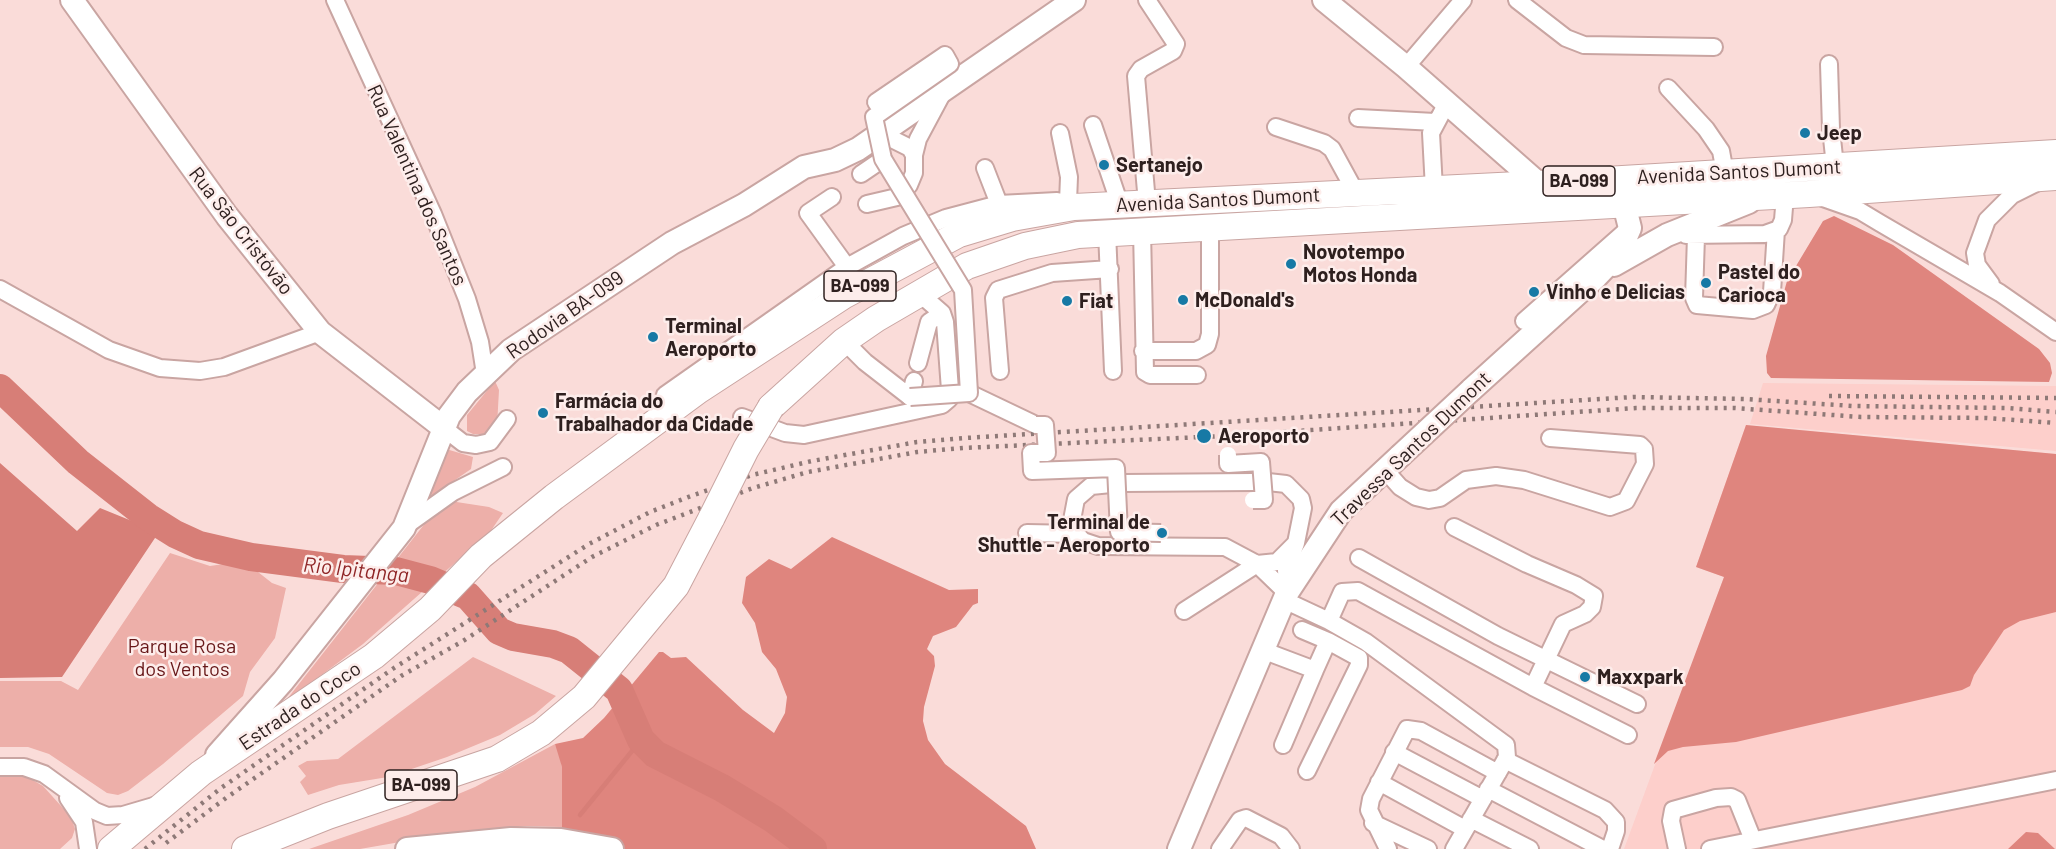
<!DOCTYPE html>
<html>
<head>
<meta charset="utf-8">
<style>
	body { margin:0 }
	canvas { display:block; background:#fadcd9 }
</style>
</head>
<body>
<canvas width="2056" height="849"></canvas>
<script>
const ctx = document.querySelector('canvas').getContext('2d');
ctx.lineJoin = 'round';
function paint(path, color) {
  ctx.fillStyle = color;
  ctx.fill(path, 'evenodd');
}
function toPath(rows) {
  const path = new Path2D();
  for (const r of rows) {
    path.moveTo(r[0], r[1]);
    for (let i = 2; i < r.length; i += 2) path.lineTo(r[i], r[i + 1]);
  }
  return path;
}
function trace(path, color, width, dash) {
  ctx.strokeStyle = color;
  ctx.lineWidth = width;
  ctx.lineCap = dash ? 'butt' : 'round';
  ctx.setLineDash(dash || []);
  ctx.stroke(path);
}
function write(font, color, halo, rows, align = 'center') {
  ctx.font = font + ' Barlow,sans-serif';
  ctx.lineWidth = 5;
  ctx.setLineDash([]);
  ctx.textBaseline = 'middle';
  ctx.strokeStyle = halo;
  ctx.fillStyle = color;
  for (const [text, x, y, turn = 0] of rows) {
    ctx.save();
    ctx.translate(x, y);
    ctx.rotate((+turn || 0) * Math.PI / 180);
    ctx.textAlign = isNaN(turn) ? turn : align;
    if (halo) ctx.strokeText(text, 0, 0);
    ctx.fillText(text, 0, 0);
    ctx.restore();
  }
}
paint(toPath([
	[1763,383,2056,386,2056,451,1750,424],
	[1746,425,2056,454,2056,849,1624,849,1724,577,1696,567]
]), '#fdcfcb');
paint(toPath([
	[495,381,499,390,497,426,491,434,473,434,467,431,467,415],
	[446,449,473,457,471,469,429,498],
	[450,501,489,507,503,513,490,532,363,644,284,703,430,517],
	[170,553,210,566,244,561,272,583,286,588,275,638,250,672,243,696,163,764,128,791,118,795,107,793,49,754,28,747,0,747,0,681,61,681,78,690],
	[473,657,556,696,535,714,500,735,447,757,388,777,339,785,308,795,300,782,306,776,298,766,307,761,338,759],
	[555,744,560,754,562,767,562,827,527,826,458,832,360,849,309,849,408,815,475,787],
	[0,775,24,775,43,786,71,817,75,829,72,838,60,849,0,849]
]), '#edafa9');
paint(toPath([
	[1834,216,1893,245,2039,349,2050,363,2052,373,2049,382,1771,378,1767,373,1766,356,1787,281,1823,221],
	[1746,425,2056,454,2056,612,2020,621,2004,630,1974,675,1970,686,1962,690,1736,742,1683,747,1668,751,1654,764,1724,577,1696,567],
	[832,537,949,590,978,589,978,603,973,605,956,627,933,636,927,649,934,656,935,666,924,707,923,721,928,740,945,764,1026,826,1036,849,566,849,562,827,562,767,555,744,583,738,604,718,659,652,663,652,671,658,686,657,743,710,774,733,785,713,787,697,776,669,762,652,755,623,742,603,746,577,769,559,791,569],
	[2026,832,2038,833,2055,849,2008,849]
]), '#df857e');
paint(toPath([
	[0,463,77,531,100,508,159,532,62,677,0,678]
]), '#d77e77');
trace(toPath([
	[580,815,641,740]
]), '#d77e77', 4.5);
trace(toPath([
	[0,388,78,462,148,517,175,534,199,545,251,557,343,569,396,571,430,580,468,596,499,631,513,637,553,644,569,650,619,690,641,740,655,754,722,788,773,819,813,849]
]), '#d77e77', 28);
const minor = toPath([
	[335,0,433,214,467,299,480,342,485,374],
	[1147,0,1176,44,1173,51,1141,69,1136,76,1147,203],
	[1517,0,1566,38,1584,45,1714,47],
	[1829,64,1831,129,1835,166],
	[1406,67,1463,0],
	[1668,88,1706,129,1721,151,1725,173],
	[1358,118,1435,122],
	[1093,125,1120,205],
	[1276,127,1324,143,1332,149,1356,193],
	[1060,133,1069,177,1068,202],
	[870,141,892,139,910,148,914,155],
	[985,168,999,204],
	[861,174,883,159],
	[1434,189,1431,133,1447,103],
	[832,197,808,213,847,267],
	[1823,198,1860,211,1880,223,2000,293,2056,332],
	[867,204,897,197,909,185,914,173,914,155,918,139,941,96],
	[1142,230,1145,372,1150,375,1197,375],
	[1107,232,1113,371],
	[1686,235,1765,234,1779,229,1783,220,1785,195],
	[1696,236,1694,298,1697,305,1753,310,1766,305,1772,292,1776,230],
	[1991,284,1977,265,1975,253,1987,220,2012,195,2036,183],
	[0,289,109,350,160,368,200,371,224,367,320,332],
	[1524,321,1627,230],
	[844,341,865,362,910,397,914,381],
	[1143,351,1196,351,1207,345,1210,334,1210,227],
	[918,363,929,322,942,313],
	[1000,371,994,298,998,290,1052,273,1110,269],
	[969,393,1036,425],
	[665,395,847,267,903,236,946,218,999,204,1057,201],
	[742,417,785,433,804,435,942,405,949,399,950,390,945,322,942,313,919,293],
	[445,429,463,443,476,445,490,442,507,419],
	[1385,470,1400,487,1416,497,1429,500,1440,498,1466,480,1496,476,1524,480,1610,507,1626,501,1645,464,1644,449,1640,445,1550,438],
	[1268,482,1286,484,1301,499,1303,508,1296,543,1286,571,1291,587],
	[1123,483,1254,482],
	[1111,484,1091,486,1076,499,1072,520,1076,534,1083,541,1098,546,1225,547,1257,564,1287,593],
	[404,527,453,492,503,467],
	[1454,527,1527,564,1576,585,1594,596,1592,607,1585,614,1563,624,1533,687],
	[1027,533,1076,534],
	[1359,558,1498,636,1637,704],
	[1284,600,1329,621,1366,642,1506,745,1507,757,1454,849],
	[1184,611,1257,564,1277,562,1296,543],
	[1329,621,1342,592,1358,591,1533,687,1628,735],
	[1302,630,1328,641],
	[1262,650,1315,670,1328,641,1359,658,1359,665,1307,771],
	[1283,745,1315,670],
	[1394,752,1483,799],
	[1505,760,1605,810,1616,822,1616,831,1610,849],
	[0,767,24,767,44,774,95,811,107,816,123,815,157,805],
	[1379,782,1465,829],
	[1488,789,1603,849],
	[68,798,84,822,88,849],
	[1471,819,1530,849],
	[1373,823,1428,849],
	[1220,849,1240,820,1246,818,1281,836,1291,849],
	[1388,849,1369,810,1371,799,1407,729,1421,731,1498,773],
	[1677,849,1671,821,1673,810,1716,798,1731,797,1737,800,1753,840],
	[1710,849,2056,780]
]);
const major = toPath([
	[72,0,227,216,320,332,445,429],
	[1324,0,1406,67,1539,184],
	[1614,265,1667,235,1749,202],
	[1471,390,1597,276,1619,253,1630,228,1624,204],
	[217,755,283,681,404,528,449,416,467,392,511,350,672,243,744,205,804,167,835,160,858,149,1074,0],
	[407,849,511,839,561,840,612,849],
	[1179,849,1287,593,1341,511,1400,456]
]);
const highway = toPath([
	[771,407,844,341,876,319,967,266,1025,246,1078,235,1809,194,2056,177],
	[111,849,201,773,374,656,430,609,481,556,554,497,699,390,843,296,959,234,1012,218,1074,207,1539,184,2056,153],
	[245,849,328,816,497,759,541,733,584,697,676,586,712,517]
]);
trace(minor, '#c9a5a2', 20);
trace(major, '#c9a5a2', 26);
trace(highway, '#c9a5a2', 28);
trace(minor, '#fff', 16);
trace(major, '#fff', 22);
trace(highway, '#fff', 26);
trace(toPath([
	[1829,396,2056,398],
	[166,843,226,798,401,676,463,641,592,557,656,525,753,488,808,472,917,452,963,448,1223,436,1636,408,1734,408,1861,417,1986,418,2056,423],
	[145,849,221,788,394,668,589,544,650,512,691,496,752,475,812,461,917,442,965,438,1633,397,1745,399,1853,406,2006,408,2056,412]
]), '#8e7977', 4.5, [3, 6]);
const minorBridge = toPath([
	[910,397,969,393,963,290,883,159,874,117,950,64,945,55,876,102,880,108,939,67],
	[1036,425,1045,425,1047,453,1031,453,1032,471,1116,468,1119,532,1161,533],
	[1228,455,1228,464,1261,462,1264,500,1253,500]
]);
const majorBridge = toPath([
	[1400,456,1471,390]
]);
const highwayBridge = toPath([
	[712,517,746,449,771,407]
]);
trace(minorBridge, '#c9a5a2', 20, []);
trace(majorBridge, '#c9a5a2', 26, []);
trace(highwayBridge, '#c9a5a2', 28, []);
trace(minorBridge, '#fff', 16);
trace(majorBridge, '#fff', 22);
trace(highwayBridge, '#fff', 26);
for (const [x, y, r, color] of [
	[1805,133,6,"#1779a5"],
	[1104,165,6,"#1779a5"],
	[1291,264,6,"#1779a5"],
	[1706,283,6,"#1779a5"],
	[1534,292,6,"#1779a5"],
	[1183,300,6,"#1779a5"],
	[1067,301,6,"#1779a5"],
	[653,337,6,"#1779a5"],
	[543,413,6,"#1779a5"],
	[1204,436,8,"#1779a5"],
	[1162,533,6,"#1779a5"],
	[1585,677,6,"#1779a5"]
]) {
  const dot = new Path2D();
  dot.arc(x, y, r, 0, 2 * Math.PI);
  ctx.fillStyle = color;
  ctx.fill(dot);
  trace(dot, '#fdedeb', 2);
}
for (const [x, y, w] of [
	[1579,181,72],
	[860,286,72],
	[421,785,72]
]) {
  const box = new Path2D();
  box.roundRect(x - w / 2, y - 15, w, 30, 4.5);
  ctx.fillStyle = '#fdedeb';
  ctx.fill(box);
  trace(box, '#2e201f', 1.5);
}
write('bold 18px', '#2e201f', null, [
	["BA-099",1579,181],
	["BA-099",860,286],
	["BA-099",421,785]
]);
write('bold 20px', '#2e201f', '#fdedeb', [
	["Jeep",1817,133],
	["Sertanejo",1116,165],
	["Novotempo",1303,252],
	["Motos Honda",1303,275],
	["Pastel do",1718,272],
	["Carioca",1718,295],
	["Vinho e Delicias",1546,292],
	["McDonald's",1195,300],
	["Fiat",1079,301],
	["Terminal",665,326],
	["Aeroporto",665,349],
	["Farmácia do",555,401],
	["Trabalhador da Cidade",555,424],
	["Aeroporto",1218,436],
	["Terminal de",1150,522,"right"],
	["Shuttle - Aeroporto",1150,545,"right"],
	["Maxxpark",1597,677]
], 'left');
write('20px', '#2e201f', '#fdedeb', [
	["Avenida Santos Dumont",1739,172,-3],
	["Rua Valentina dos Santos",417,185,66],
	["Avenida Santos Dumont",1218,200,-3],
	["Rua São Cristóvão",241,231,52],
	["Rodovia BA-099",565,315,-35],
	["Travessa Santos Dumont",1411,449,-44],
	["Estrada do Coco",300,706,-34]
]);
write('20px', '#671718', '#fdedeb', [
	["Parque Rosa",182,646],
	["dos Ventos",182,669]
]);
write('italic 21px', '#8f2526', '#fdedeb', [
	["Rio Ipitanga",356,570,6]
]);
</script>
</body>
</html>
